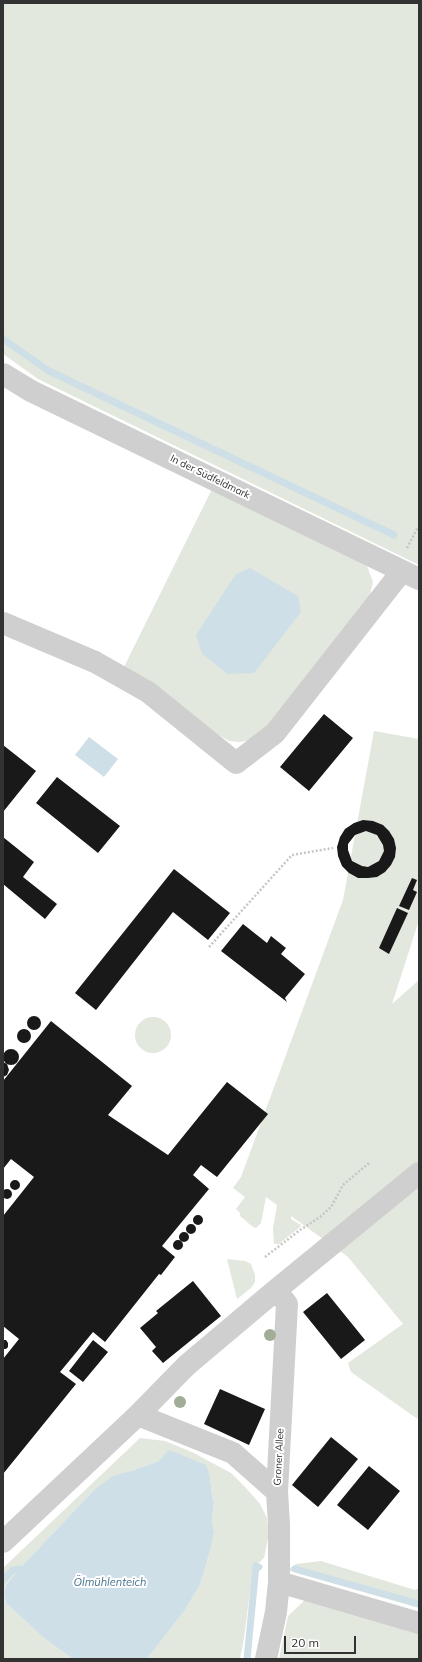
<!DOCTYPE html>
<html>
<head>
<meta charset="utf-8">
<style>
	body { margin:0 }
	#map { position:relative; width:422px; height:1662px; overflow:hidden; background:#fff; font-family:Mulish,sans-serif }
	canvas { display:block }
	.frame { position:absolute; inset:0; border:4px solid #323232; pointer-events:none }
	.scale { position:absolute; left:284px; top:1636px; width:72px; height:18px; box-sizing:border-box; border:2px solid #323232; border-top:0; padding-left:5px; font-size:12px; line-height:14px; white-space:nowrap; color:#323232; -webkit-text-stroke:3px #fff; paint-order:stroke }
</style>
</head>
<body>
<div id="map">
<canvas width="422" height="1662"></canvas>
<div class="frame"></div>
<div class="scale">20 m</div>
</div>
<script>
const ctx = document.querySelector('canvas').getContext('2d');
ctx.lineJoin = 'round';
function paint(path, color) {
  ctx.fillStyle = color;
  ctx.fill(path, 'evenodd');
}
function toPath(rows) {
  const path = new Path2D();
  for (const r of rows) {
    if (r.length === 3) {
      path.moveTo(r[0] + r[2], r[1]);
      path.arc(r[0], r[1], r[2], 0, 2 * Math.PI);
      continue;
    }
    path.moveTo(r[0], r[1]);
    for (let i = 2; i < r.length; i += 2) path.lineTo(r[i], r[i + 1]);
  }
  return path;
}
function trace(path, color, width, dash) {
  ctx.strokeStyle = color;
  ctx.lineWidth = width;
  ctx.lineCap = dash ? 'butt' : 'round';
  ctx.setLineDash(dash || []);
  ctx.stroke(path);
}
function write(font, color, halo, rows, align = 'center') {
  ctx.font = font + ' Mulish,sans-serif';
  ctx.lineWidth = 4;
  ctx.setLineDash([]);
  ctx.textBaseline = 'middle';
  ctx.strokeStyle = halo;
  ctx.fillStyle = color;
  for (const [text, x, y, turn = 0] of rows) {
    ctx.save();
    ctx.translate(x, y);
    ctx.rotate((+turn || 0) * Math.PI / 180);
    ctx.textAlign = isNaN(turn) ? turn : align;
    if (halo) ctx.strokeText(text, 0, 0);
    ctx.fillText(text, 0, 0);
    ctx.restore();
  }
}
paint(toPath([
	[3,3,419,3,419,565,38,379,3,354],
	[212,489,352,556,367,566,373,582,368,602,268,725,251,740,240,742,229,741,217,734,123,669],
	[374,731,419,739,419,920,392,1004,419,980,419,1420,351,1372,348,1363,403,1324,348,1257,291,1216,291,1219,301,1225,300,1227,279,1244,274,1244,273,1229,277,1205,266,1197,261,1223,256,1228,253,1227,240,1216,240,1213,236,1209,245,1197,233,1188,241,1177,343,900],
	[153,1035,18],
	[227,1259,245,1261,251,1264,255,1275,255,1282,251,1288,237,1299],
	[140,1438,165,1441,192,1452,231,1473,247,1489,260,1504,267,1518,269,1534,264,1558,253,1568,244,1638,240,1659,147,1659,185,1610,200,1585,212,1544,214,1532,212,1519,214,1503,212,1496,210,1477,159,1461,131,1471,94,1490,19,1569,7,1584,4,1592,6,1603,45,1639,73,1659,3,1659,3,1568],
	[321,1561,415,1590,419,1588,419,1608,287,1570,296,1564],
	[306,1599,419,1633,419,1659,279,1659,288,1616]
]), '#e2e8dd');
paint(toPath([
	[250,568,298,596,301,612,254,673,228,674,202,654,196,635,236,574],
	[89,737,118,759,104,777,75,755],
	[169,1450,206,1465,210,1477,212,1496,214,1503,212,1519,214,1532,212,1544,200,1585,185,1610,147,1659,73,1659,45,1639,6,1603,4,1592,7,1584,19,1569,94,1490,113,1476,131,1471,159,1461]
]), '#cedfe8');
trace(toPath([
	[3,339,49,371,394,535],
	[295,1569,419,1604],
	[3,1580,13,1570,19,1569],
	[247,1659,256,1566,259,1567]
]), '#cedfe8', 7);
paint(toPath([
	[324,714,353,738,309,791,280,767],
	[3,745,36,771,3,812],
	[57,777,120,826,98,853,36,803],
	[363,820,373,821,383,825,389,831,394,839,396,848,395,857,391,865,385,872,377,877,368,878,358,878,349,873,342,866,338,856,337,847,340,837,345,829,354,823],
	[366,831,377,835,383,845,384,851,379,861,368,867,362,866,352,861,348,850,348,844,355,835],
	[3,837,34,862,23,877,57,904,45,919,3,884],
	[174,869,230,913,208,940,173,912,96,1010,75,993],
	[412,878,417,880,413,890,417,892,409,910,399,906],
	[397,908,408,913,389,954,379,948],
	[243,924,267,943,271,936,286,948,281,954,305,974,285,998,287,1002,221,951],
	[34,1023,7],
	[51,1021,132,1086,108,1115,168,1155,227,1082,268,1114,217,1177,201,1165,193,1175,209,1189,162,1246,175,1257,161,1275,159,1274,105,1342,93,1332,60,1372,76,1384,3,1474,3,1359,19,1339,3,1326,3,1216,34,1177,11,1159,3,1169,3,1081],
	[24,1036,7],
	[11,1057,8],
	[3,1062,7,1064,9,1070,7,1075,3,1077],
	[15,1185,5],
	[7,1194,5],
	[198,1220,5],
	[191,1229,5],
	[184,1237,5],
	[178,1245,5],
	[193,1281,221,1316,163,1363,152,1351,156,1347,140,1328,158,1313,156,1311],
	[327,1293,365,1340,341,1359,303,1312],
	[3,1340,6,1340,8,1343,8,1347,6,1349,3,1349],
	[93,1340,108,1352,83,1382,69,1371],
	[220,1389,265,1409,249,1445,204,1424],
	[331,1437,358,1459,318,1507,292,1485],
	[369,1466,400,1491,368,1530,337,1505]
]), '#191919');
trace(toPath([
	[407,548,418,527],
	[209,947,292,855,333,848],
	[265,1257,300,1230,320,1217,331,1207,343,1185,369,1163]
]), '#c6c6c6', 2.5, [2, 2]);
trace(toPath([
	[3,374,31,391,419,579],
	[3,623,95,662,148,692,236,763,275,733,402,571],
	[138,1415,233,1453,277,1492,287,1304,276,1290],
	[3,1542,138,1415,187,1365,276,1290,419,1173],
	[279,1582,419,1623],
	[266,1659,276,1612,279,1582,279,1524,277,1492]
]), '#cfcfcf', 22);
ctx.fillStyle = '#a2ad98';
for (const [x, y] of [
	[270,1335],
	[180,1402]
]) {
  ctx.beginPath();
  ctx.arc(x, y, 6, 0, 2 * Math.PI);
  ctx.fill();
}
write('10px', '#323232', '#fff', [
	["In der Südfeldmark",210,477,26],
	["Groner Allee",279,1457,-87]
]);
write('italic 11px', '#48728d', '#fff', [
	["Ölmühlenteich",110,1583]
]);
</script>
</body>
</html>
